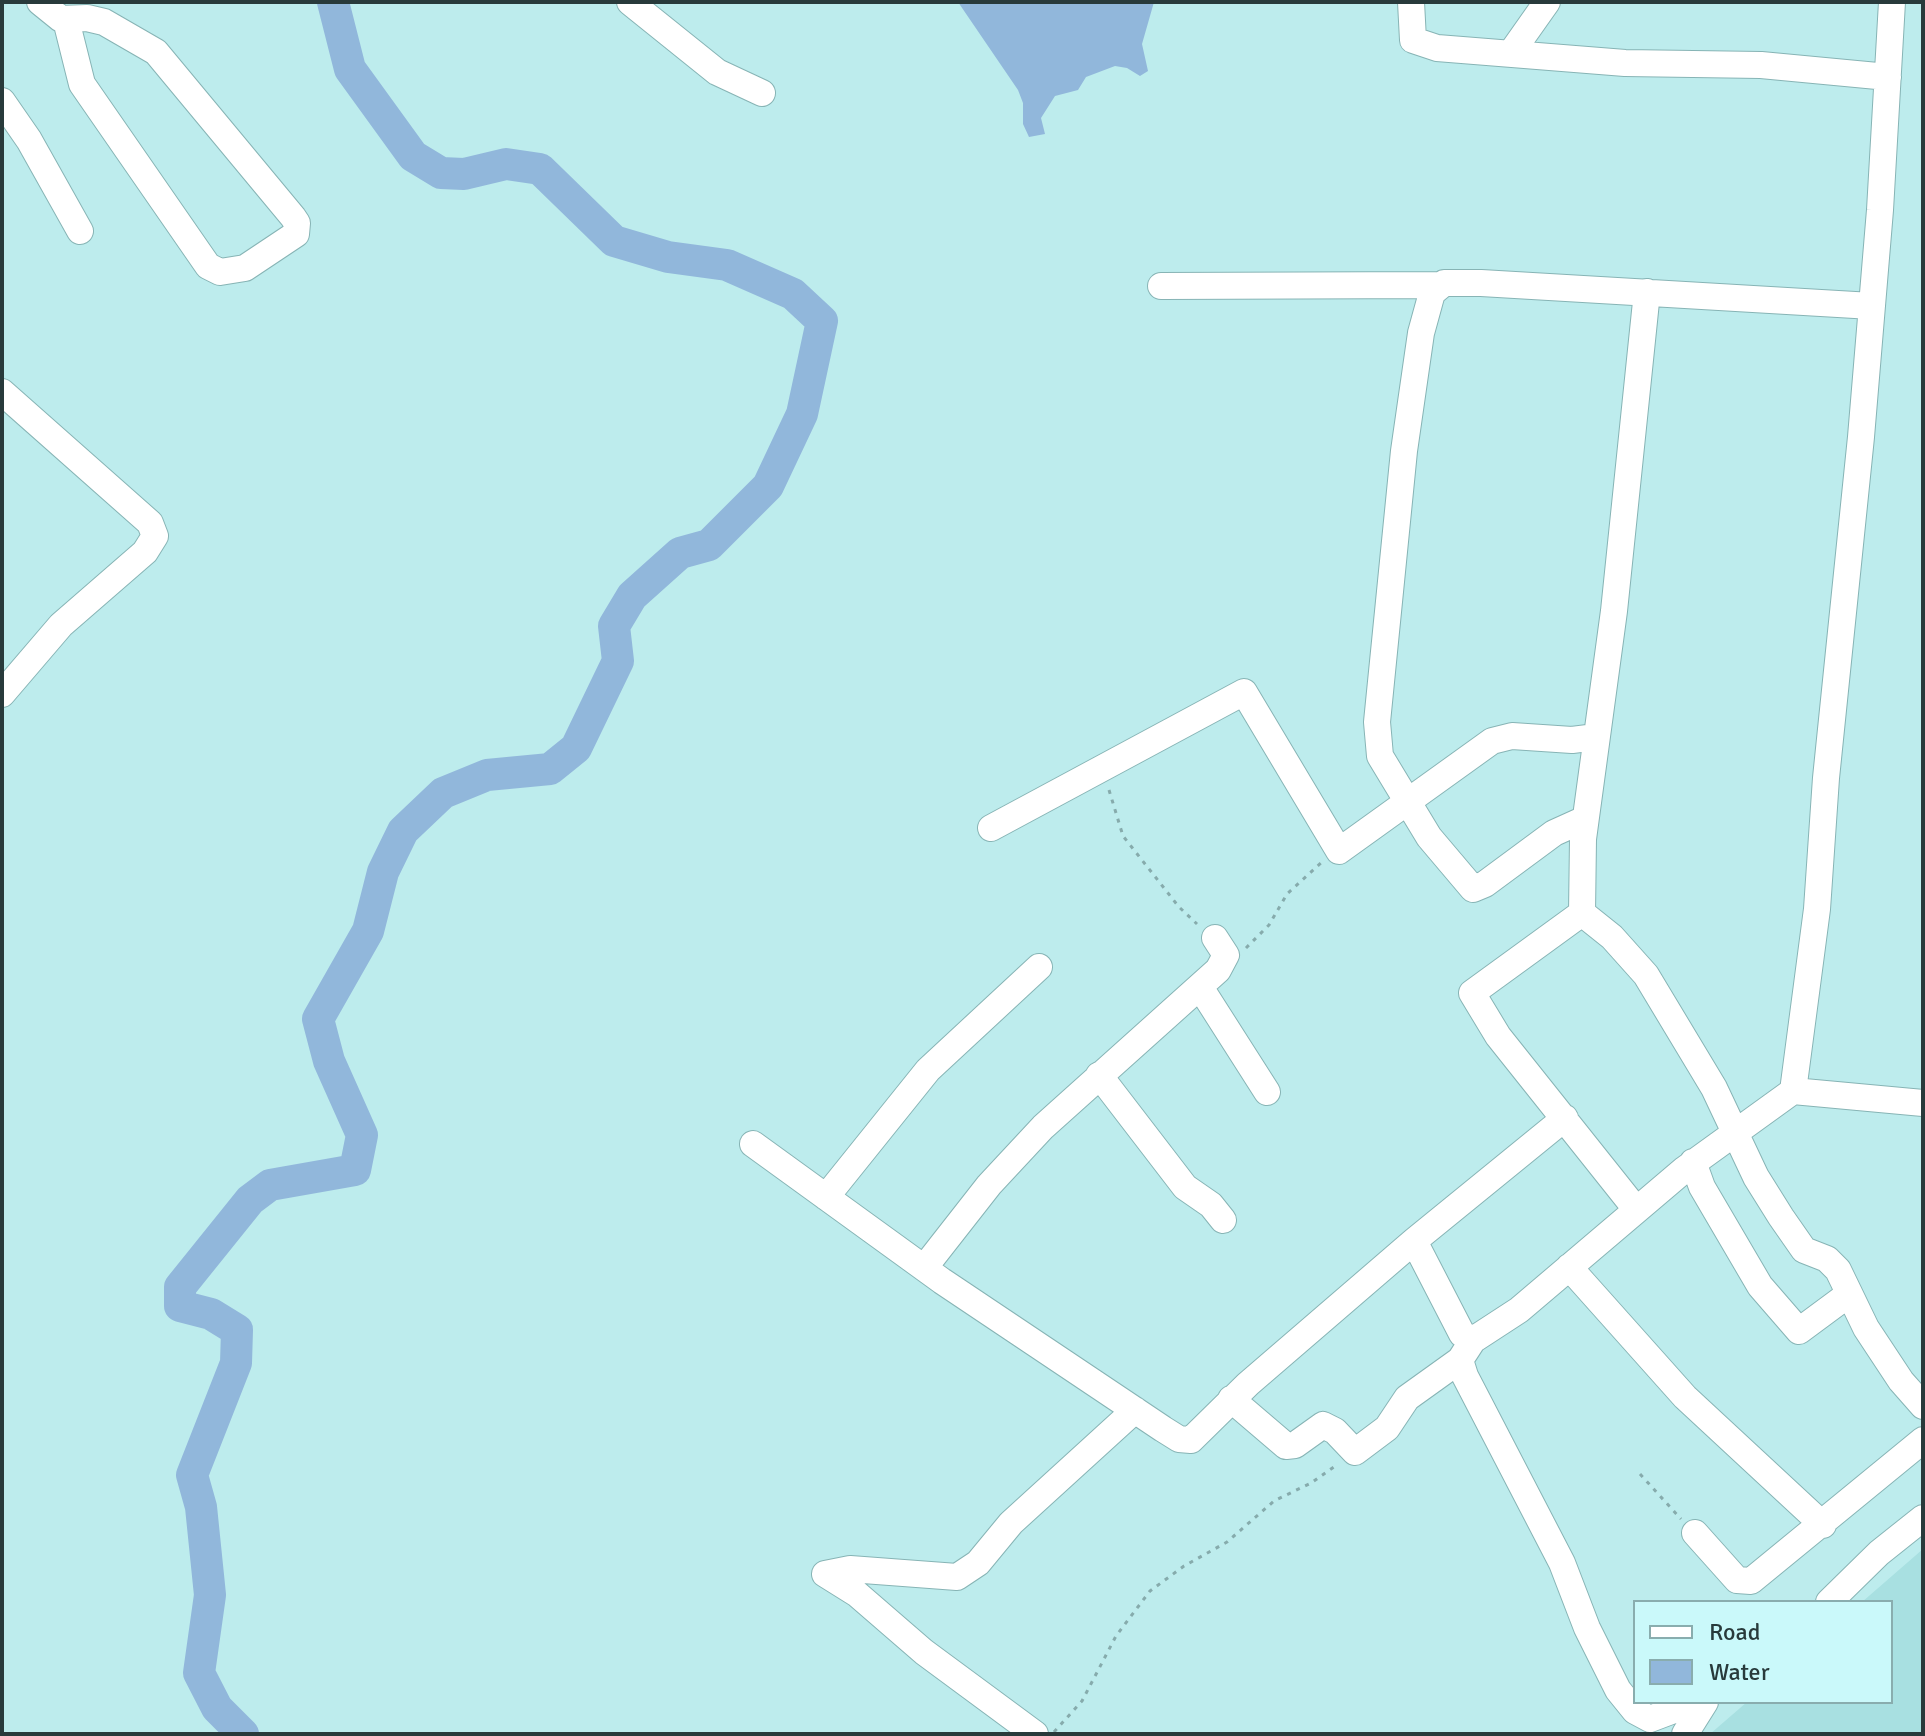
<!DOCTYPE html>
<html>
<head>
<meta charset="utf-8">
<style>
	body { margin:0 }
	#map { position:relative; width:1925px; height:1736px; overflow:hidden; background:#bdeced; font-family:Signika,sans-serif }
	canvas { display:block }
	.frame { position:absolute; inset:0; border:4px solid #283a3b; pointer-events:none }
	.legend { position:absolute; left:1633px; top:1600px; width:260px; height:104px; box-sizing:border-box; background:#caf9fa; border:2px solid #89adae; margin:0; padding:10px 14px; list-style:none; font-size:24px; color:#283a3b }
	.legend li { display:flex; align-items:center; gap:16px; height:40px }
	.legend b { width:40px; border:2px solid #89adae }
</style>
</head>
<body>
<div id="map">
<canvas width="1925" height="1736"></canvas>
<div class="frame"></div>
<ul class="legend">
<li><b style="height:10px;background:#fff"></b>Road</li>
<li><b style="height:22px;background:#91b7db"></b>Water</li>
</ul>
</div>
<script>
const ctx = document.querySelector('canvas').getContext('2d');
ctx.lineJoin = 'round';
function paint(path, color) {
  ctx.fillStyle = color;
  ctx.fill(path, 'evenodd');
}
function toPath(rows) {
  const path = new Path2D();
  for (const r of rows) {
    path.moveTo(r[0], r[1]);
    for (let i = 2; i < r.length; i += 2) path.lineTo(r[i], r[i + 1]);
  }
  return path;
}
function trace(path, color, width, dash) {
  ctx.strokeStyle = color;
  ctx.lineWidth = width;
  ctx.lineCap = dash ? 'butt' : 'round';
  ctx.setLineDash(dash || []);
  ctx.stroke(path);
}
paint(toPath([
	[1923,1549,1923,1734,1710,1734,1747,1702,1891,1702,1891,1602,1862,1602]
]), '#a8e0e1');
paint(toPath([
	[958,2,1154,2,1142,44,1148,71,1140,76,1127,68,1115,66,1086,77,1078,90,1055,96,1041,118,1045,134,1029,137,1023,124,1023,103,1018,90]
]), '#91b7db');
trace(toPath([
	[243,1734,217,1708,199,1673,210,1595,201,1507,192,1475,236,1363,237,1330,211,1314,180,1306,180,1287,250,1200,270,1185,355,1170,362,1135,329,1061,318,1019,368,931,383,872,403,831,443,793,487,775,550,769,576,748,618,661,614,626,632,596,680,553,709,545,768,486,802,414,822,321,793,294,727,265,668,257,614,241,540,169,506,164,464,174,441,173,413,156,350,69,333,2]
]), '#91b7db', 32);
const minor = toPath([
	[40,2,61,19,87,18,104,22,156,52,293,217,297,223,296,234,245,268,220,272,208,266,82,84,66,20],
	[630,2,717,72,762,93],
	[1411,2,1413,40,1437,48,1625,63,1761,65,1888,77],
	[1511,53,1547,2],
	[2,101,29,140,80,231],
	[1161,286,1439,285],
	[2,392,150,523,155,536,145,552,61,625,2,694],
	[1585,819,1554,833,1485,884,1473,889,1429,837,1380,756,1377,722,1404,451,1421,333,1432,293,1444,283,1481,283,1872,306],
	[991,828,1244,692,1339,851,1492,741,1512,736,1572,740,1596,737],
	[1582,913,1583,839,1614,611,1647,292],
	[1582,913,1612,937,1646,975,1714,1088,1756,1177,1781,1217,1804,1250,1827,1259,1838,1270,1866,1328,1901,1381,1923,1406],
	[1582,913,1472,993,1498,1036,1635,1208],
	[1200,987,1267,1092],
	[1099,1075,1185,1187,1211,1205,1223,1220],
	[1793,1091,1817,909,1826,778,1861,437,1880,210,1892,2],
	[753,1144,942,1281,1163,1429,1179,1439,1191,1440,1248,1384,1414,1241,1462,1334,1473,1340,1519,1310,1685,1169,1793,1091,1923,1103],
	[1693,1162,1702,1187,1760,1286,1799,1331,1849,1294],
	[826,1197,928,1070,1039,967],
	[1414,1241,1565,1118],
	[1569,1267,1685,1397,1823,1525],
	[924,1268,989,1185,1043,1127,1218,970,1226,955,1215,938],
	[1473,1340,1460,1360,1465,1376,1562,1563,1587,1628,1618,1690,1635,1711,1650,1719,1695,1702],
	[1231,1399,1286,1446,1295,1445,1323,1425,1335,1431,1355,1452,1387,1428,1407,1398,1460,1360],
	[1695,1533,1737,1580,1751,1581,1923,1440],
	[1829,1602,1879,1553,1923,1518],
	[1035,1734,924,1652,857,1594,825,1574,850,1569,957,1577,978,1563,1011,1523,1135,1410],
	[1685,1734,1705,1702]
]);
trace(minor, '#87b4b5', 28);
trace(toPath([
	[1109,790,1123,836,1179,907,1197,924],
	[1246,948,1269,925,1287,894,1322,862],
	[1640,1474,1681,1519],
	[1054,1732,1082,1701,1116,1636,1150,1591,1184,1566,1227,1542,1274,1501,1311,1483,1338,1464]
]), '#86abac', 3, [4, 6]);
trace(minor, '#fff', 26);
</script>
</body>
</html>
